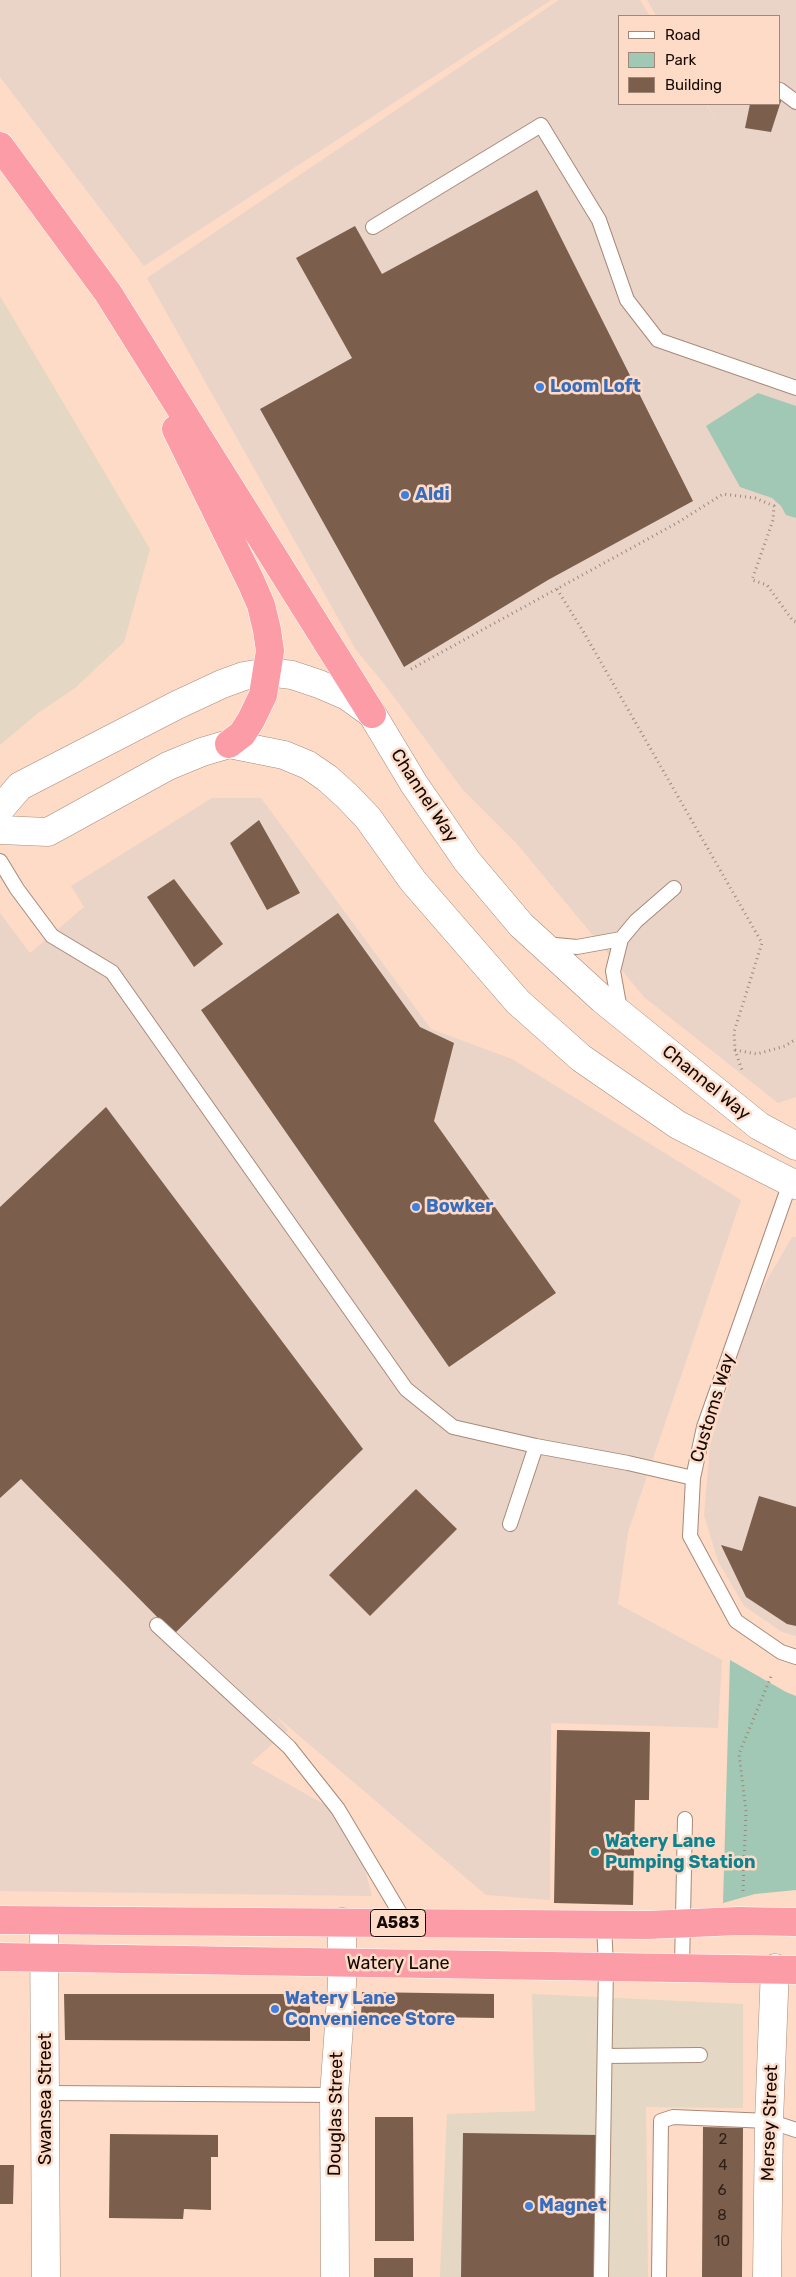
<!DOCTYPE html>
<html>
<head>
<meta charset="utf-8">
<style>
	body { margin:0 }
	#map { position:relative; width:796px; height:2277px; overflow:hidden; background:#fddbc7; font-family:Rubik,sans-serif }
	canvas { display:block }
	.legend { position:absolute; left:618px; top:15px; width:162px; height:90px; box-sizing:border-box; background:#fddbc7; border:1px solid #a08779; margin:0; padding:6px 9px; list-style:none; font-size:15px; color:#140904 }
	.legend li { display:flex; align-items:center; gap:10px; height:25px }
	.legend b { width:25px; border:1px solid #a08779 }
</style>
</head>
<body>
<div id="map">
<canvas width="796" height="2277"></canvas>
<ul class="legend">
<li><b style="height:6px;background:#fff"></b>Road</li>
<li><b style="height:14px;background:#a0c8b4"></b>Park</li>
<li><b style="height:14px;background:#7c5e4d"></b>Building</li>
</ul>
</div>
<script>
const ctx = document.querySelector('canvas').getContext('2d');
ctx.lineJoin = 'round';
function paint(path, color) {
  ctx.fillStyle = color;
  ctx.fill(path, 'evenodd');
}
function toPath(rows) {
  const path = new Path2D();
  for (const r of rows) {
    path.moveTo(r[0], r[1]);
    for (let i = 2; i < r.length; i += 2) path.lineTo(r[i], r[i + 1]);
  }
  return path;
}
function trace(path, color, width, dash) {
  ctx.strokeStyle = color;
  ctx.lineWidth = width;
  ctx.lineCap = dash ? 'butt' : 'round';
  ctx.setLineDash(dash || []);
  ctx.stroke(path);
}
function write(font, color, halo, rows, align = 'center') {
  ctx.font = font + ' Rubik,sans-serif';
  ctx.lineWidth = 5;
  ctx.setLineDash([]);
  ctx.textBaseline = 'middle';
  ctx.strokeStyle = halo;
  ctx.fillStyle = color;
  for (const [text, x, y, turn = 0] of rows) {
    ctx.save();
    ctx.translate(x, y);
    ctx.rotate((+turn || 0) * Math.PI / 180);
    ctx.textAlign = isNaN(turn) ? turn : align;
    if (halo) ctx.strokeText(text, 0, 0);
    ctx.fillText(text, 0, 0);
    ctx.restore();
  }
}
paint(toPath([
	[0,0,551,0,144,266,0,77],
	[559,0,640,0,650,16,620,16,620,104,706,104,717,122,707,104,780,104,780,16,656,16,647,0,796,0,796,1097,778,1103,644,997,517,844,463,790,385,685,356,650,147,278],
	[212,798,261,798,431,1029,512,1059,741,1200,628,1532,618,1604,722,1660,718,1728,551,1723,550,1900,486,1895,276,1716,288,1730,251,1763,352,1820,372,1896,0,1891,0,913,30,953,84,907,71,886],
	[792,1237,796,1237,796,1636,782,1632,744,1606,718,1561,704,1515,710,1445,755,1301]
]), '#ead4c8');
paint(toPath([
	[0,296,150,549,124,642,75,688,38,713,0,745],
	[532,1994,743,2004,743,2108,646,2107,648,2277,440,2277,447,2114,535,2111]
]), '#e4d7c3');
paint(toPath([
	[758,393,796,406,796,518,786,515,781,506,772,498,740,487,706,426],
	[730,1660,786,1692,796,1696,796,1890,755,1894,723,1903]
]), '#a0c8b4');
paint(toPath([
	[780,97,782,98,771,132,745,128,750,104,780,104],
	[537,190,693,501,548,580,404,667,260,409,352,358,296,258,355,226,382,274],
	[259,820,300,893,267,910,230,843],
	[174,879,223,944,194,967,147,897],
	[338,913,420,1027,454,1043,434,1121,556,1293,449,1367,201,1010],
	[106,1107,363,1449,174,1634,21,1479,0,1498,0,1207],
	[416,1489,457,1529,370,1616,329,1575],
	[759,1496,796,1507,796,1626,787,1624,746,1597,721,1545,742,1551],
	[557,1730,650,1732,649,1800,635,1800,633,1905,554,1903],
	[362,1992,494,1994,494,2018,361,2016],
	[64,1994,310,1994,310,2041,65,2040],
	[375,2117,413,2117,414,2241,375,2241],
	[703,2127,743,2128,742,2277,702,2277],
	[463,2133,598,2135,596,2277,461,2277],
	[110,2134,218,2135,218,2157,211,2157,211,2210,184,2209,183,2219,109,2218],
	[0,2165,14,2165,13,2204,0,2204],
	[374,2258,413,2258,413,2277,374,2277]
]), '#7c5e4d');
const service = toPath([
	[780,90,796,102],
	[373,227,541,125,599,220,627,300,658,340,796,388],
	[0,861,17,889,52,936,112,972,406,1389,453,1427,536,1446,628,1463,693,1478],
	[545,944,577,947,621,939],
	[620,1010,613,971,621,939,636,921,674,888],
	[790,1183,704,1427,693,1478,690,1536,736,1621,781,1652,796,1657],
	[510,1524,536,1446],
	[157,1625,289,1747,338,1809,406,1923],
	[682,1967,685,1819],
	[605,2056,700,2055],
	[46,2093,334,2095],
	[601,2277,606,1966,604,1925],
	[659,2277,661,2121,673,2117,769,2121,796,2130]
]);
const minor = toPath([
	[0,809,20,786,177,705,222,684,244,676,268,672,292,675,319,684,347,696,372,714],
	[0,830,48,832,168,766,202,752,229,744,284,755,308,765,327,778,347,796,368,818,413,881,518,1002,581,1058,678,1125,796,1185],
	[44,1921,46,2277],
	[335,2277,334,2095,342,1984,342,1922],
	[767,2277,769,2121,775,1968]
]);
const tertiary = toPath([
	[372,714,414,784,467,861,521,925,602,999,759,1126,796,1146]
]);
const trunk = toPath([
	[0,146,108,293,372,714],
	[176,429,251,582,261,605,267,630,270,651,263,695,251,720,242,734,229,744],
	[0,1920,648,1925,738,1921,796,1922],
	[0,1957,796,1970]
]);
trace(service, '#a98977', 16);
trace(minor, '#a98977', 29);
trace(tertiary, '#a98977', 29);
trace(trunk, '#fff', 29);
trace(toPath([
	[557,589,583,631,762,943,734,1032,735,1050,742,1070],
	[411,669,677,523,723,494,755,498,774,506,773,520,752,580,767,585,793,621,796,622],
	[735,1050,757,1054,785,1046,796,1039],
	[743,1891,746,1811,739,1754,772,1674]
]), '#9f8779', 3, [1, 4]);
trace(service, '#fff', 14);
trace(minor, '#fff', 28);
trace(tertiary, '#fff', 28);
trace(trunk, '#fb9ca7', 28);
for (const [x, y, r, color] of [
	[540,387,5,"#3f7fe0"],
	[405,495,5,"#3f7fe0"],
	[416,1207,5,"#3f7fe0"],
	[595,1852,5,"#0f9aa8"],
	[275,2009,5,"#3f7fe0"],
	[529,2206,5,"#3f7fe0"]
]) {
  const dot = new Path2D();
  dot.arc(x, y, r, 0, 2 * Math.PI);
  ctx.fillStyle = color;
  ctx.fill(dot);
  trace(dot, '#fddbc7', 2);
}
write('15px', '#2e1e16', null, [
	["2",723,2140],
	["4",723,2166],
	["6",722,2191],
	["8",722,2216],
	["10",722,2242]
]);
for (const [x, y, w] of [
	[398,1923,55]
]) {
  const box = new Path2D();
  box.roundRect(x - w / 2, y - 13.5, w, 27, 4);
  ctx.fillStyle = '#fddbc7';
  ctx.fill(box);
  trace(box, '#140904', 1);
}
write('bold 16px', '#140904', null, [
	["A583",398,1923]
]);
write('bold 18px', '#366cbe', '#fddbc7', [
	["Loom Loft",550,387],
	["Aldi",415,495],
	["Bowker",426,1207],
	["Watery Lane",285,1999],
	["Convenience Store",285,2020],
	["Magnet",539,2206]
], 'left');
write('18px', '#140904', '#fddbc7', [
	["Channel Way",424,796,57],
	["Channel Way",706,1083,39],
	["Customs Way",713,1408,-73],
	["Watery Lane",398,1964],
	["Swansea Street",46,2099,-90],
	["Douglas Street",336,2114,-89],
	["Mersey Street",770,2123,-88]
]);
write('bold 18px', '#0d838f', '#fddbc7', [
	["Watery Lane",605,1842],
	["Pumping Station",605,1863]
], 'left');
</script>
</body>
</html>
